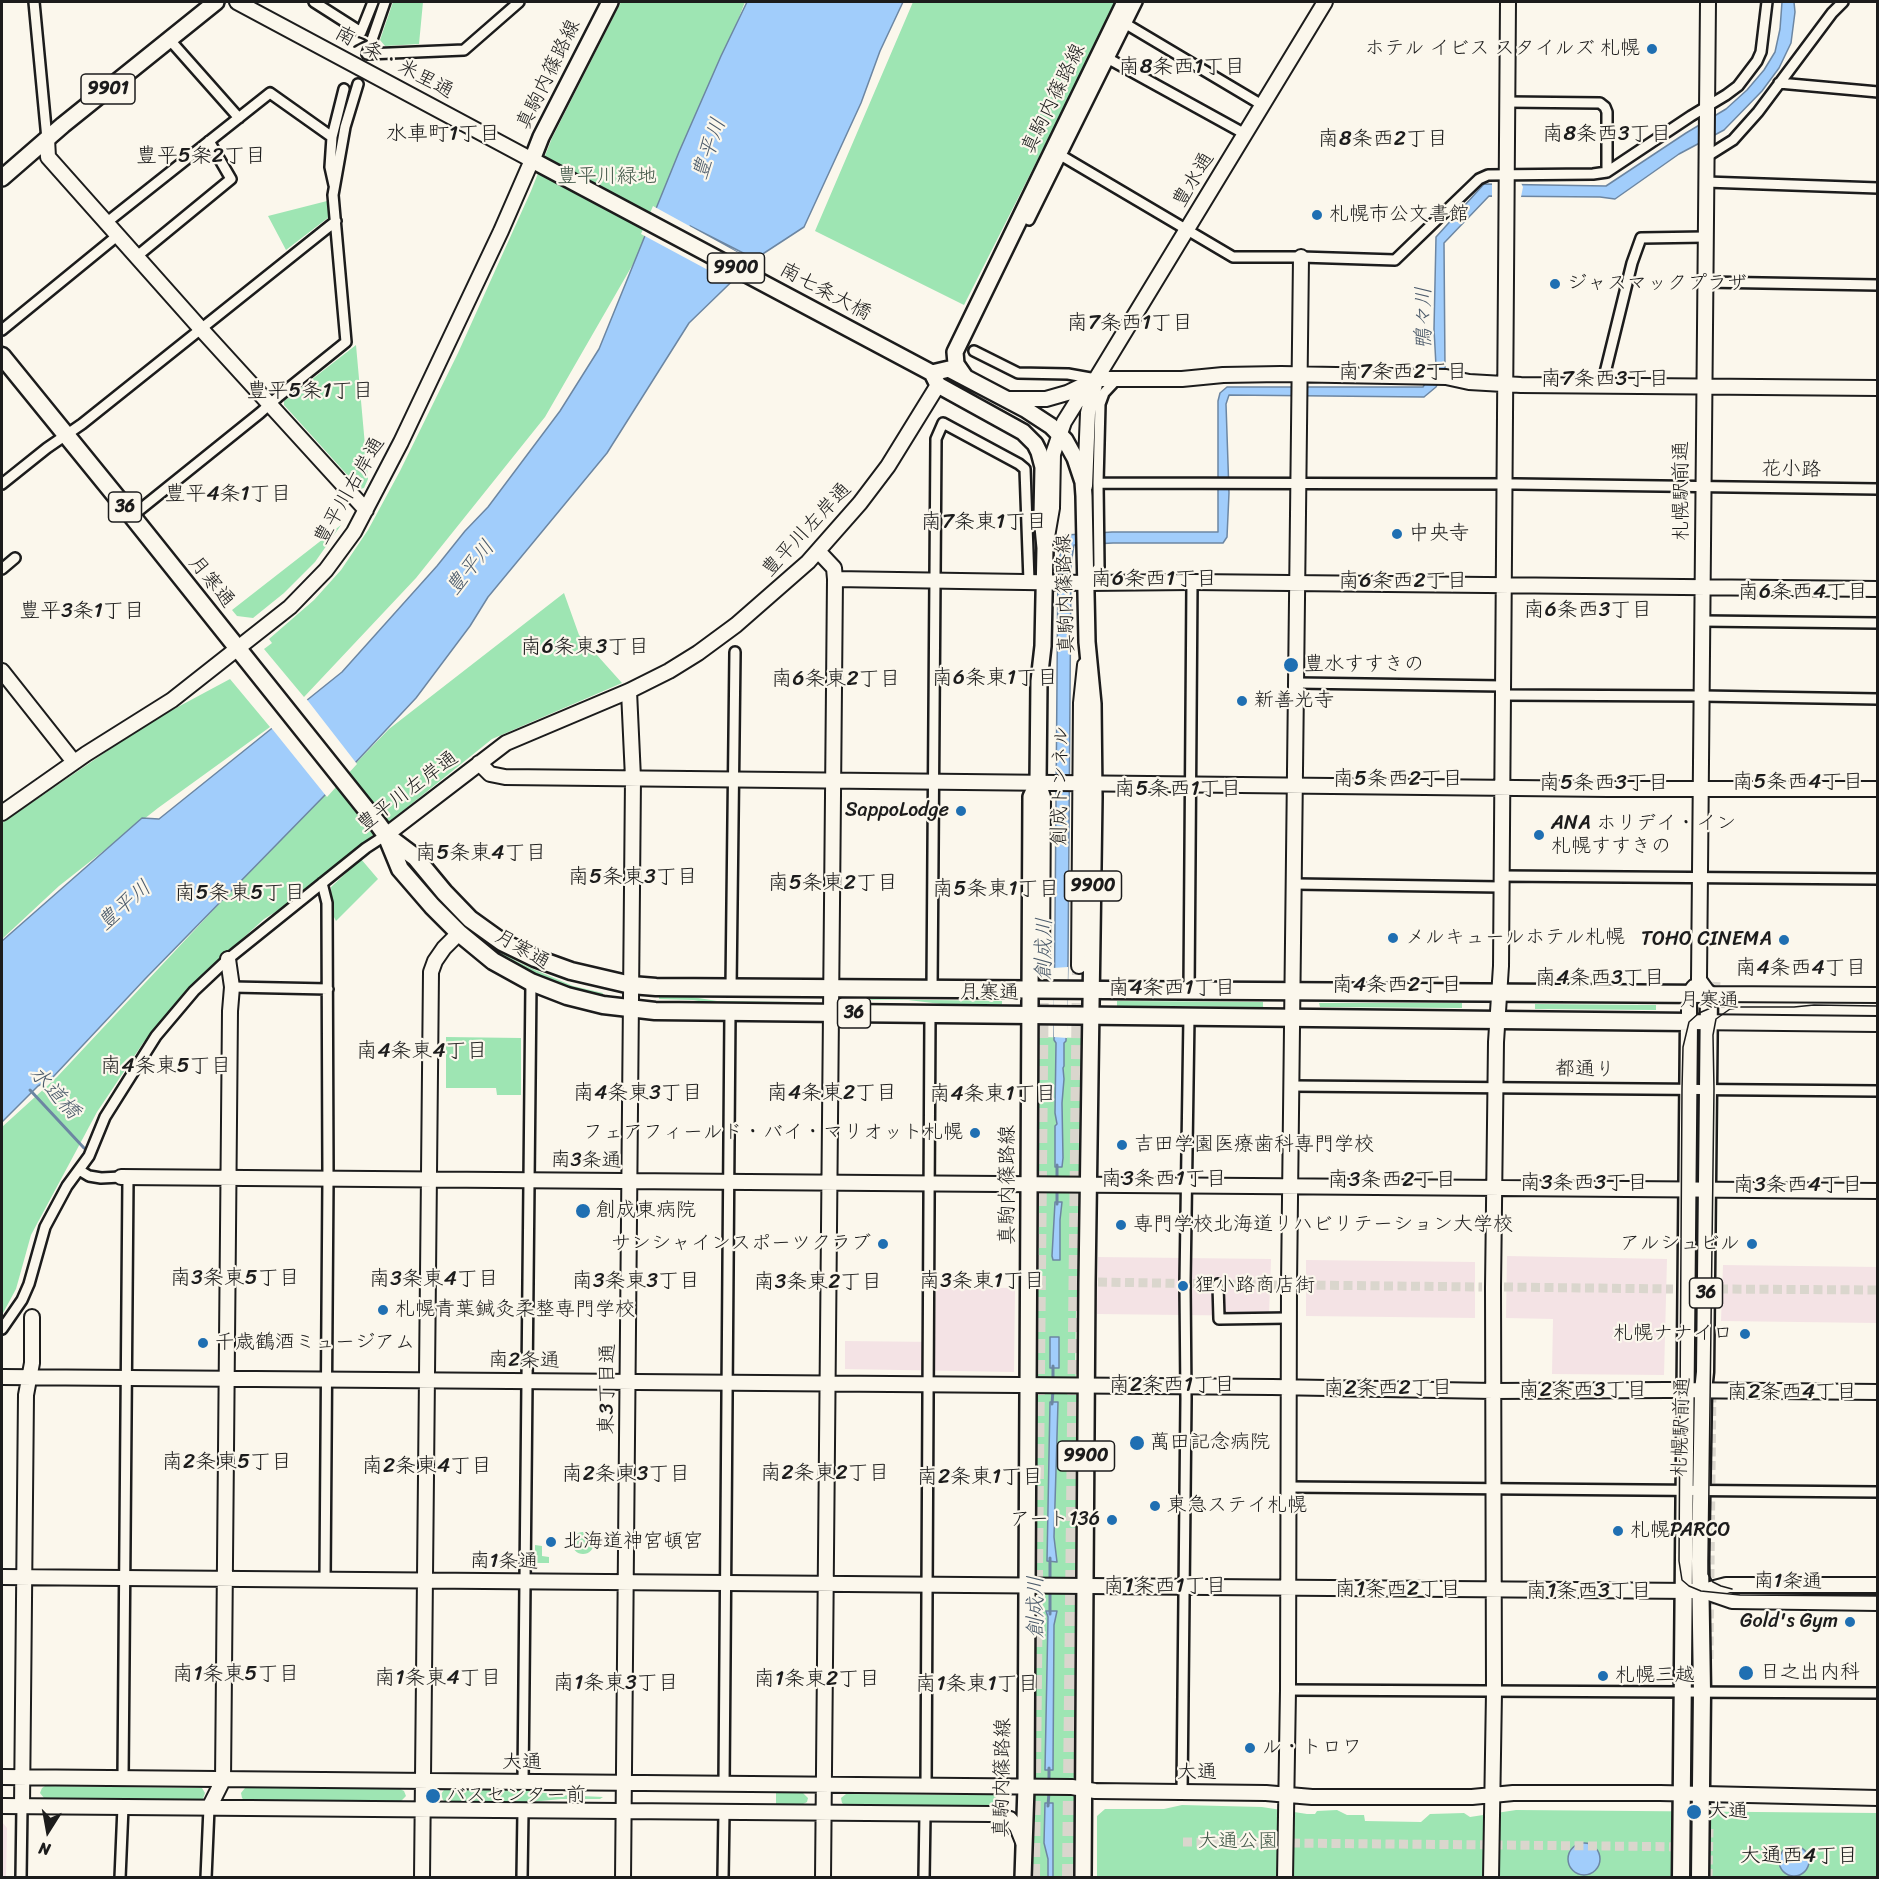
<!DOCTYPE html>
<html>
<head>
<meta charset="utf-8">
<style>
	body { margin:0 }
	#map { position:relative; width:1879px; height:1879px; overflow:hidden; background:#fbf7ec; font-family:Sriracha,sans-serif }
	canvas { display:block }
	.frame { position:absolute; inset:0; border:3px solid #1c1c1c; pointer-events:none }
	.north { position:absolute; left:18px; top:1801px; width:60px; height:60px; -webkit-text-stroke:4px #fbf7ec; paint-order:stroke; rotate:191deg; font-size:16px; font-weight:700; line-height:24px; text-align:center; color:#1c1c1c }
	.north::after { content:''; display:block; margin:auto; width:21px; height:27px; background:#1c1c1c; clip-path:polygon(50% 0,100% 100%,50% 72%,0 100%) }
</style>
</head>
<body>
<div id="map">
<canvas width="1879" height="1879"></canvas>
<div class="frame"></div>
<div class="north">N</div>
</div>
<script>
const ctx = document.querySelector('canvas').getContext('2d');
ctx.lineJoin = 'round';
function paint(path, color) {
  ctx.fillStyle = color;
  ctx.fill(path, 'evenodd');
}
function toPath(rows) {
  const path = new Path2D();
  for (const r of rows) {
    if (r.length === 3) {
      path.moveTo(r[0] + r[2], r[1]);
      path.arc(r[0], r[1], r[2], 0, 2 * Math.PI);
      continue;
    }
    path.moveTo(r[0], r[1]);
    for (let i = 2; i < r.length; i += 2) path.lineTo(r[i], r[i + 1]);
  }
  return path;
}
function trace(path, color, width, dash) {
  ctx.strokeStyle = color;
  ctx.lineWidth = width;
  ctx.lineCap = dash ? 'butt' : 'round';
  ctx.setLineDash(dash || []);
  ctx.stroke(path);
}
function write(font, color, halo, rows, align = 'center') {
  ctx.font = font + ' Sriracha,"Klee One",sans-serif';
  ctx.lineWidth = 4.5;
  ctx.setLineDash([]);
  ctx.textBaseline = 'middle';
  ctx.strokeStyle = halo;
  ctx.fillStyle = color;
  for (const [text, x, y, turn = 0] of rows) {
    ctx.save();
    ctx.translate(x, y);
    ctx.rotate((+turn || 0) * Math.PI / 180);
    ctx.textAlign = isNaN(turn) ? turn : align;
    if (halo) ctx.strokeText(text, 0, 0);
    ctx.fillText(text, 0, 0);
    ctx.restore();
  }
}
paint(toPath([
	[1507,1256,1667,1259,1664,1375,1552,1374,1553,1319,1506,1318],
	[1098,1257,1271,1259,1269,1316,1097,1314],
	[1306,1260,1475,1262,1475,1318,1306,1316],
	[1723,1265,1877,1267,1877,1323,1721,1321],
	[936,1287,1015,1288,1014,1372,845,1369,845,1341,935,1342],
	[2,1822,7,1828,6,1877,2,1877]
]), '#f4e3e5');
paint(toPath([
	[393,2,423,2,419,44,385,46,380,40],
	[621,2,745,2,663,212,545,417,416,578,304,697,264,649,272,643,269,639,314,600,341,570,368,530,400,471,458,353,531,191,552,138],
	[913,2,1117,2,964,305,815,231],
	[327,201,329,217,286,250,268,216],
	[356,345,368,479,364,488,360,489,284,405,284,401],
	[341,525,315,562,284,593,253,618,237,616,232,610],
	[564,593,579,635,622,683,492,739,285,906,264,919,197,980,143,1043,97,1112,31,1235,16,1289,2,1315,2,1127,57,1077,218,905,389,729],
	[230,679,270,727,158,808,59,886,2,939,2,823,148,723],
	[406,854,464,924,482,939,516,961,533,969,573,986,603,993,602,996,583,993,541,978,491,949,467,930,444,907,403,857],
	[361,859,378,879,336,921,332,913,331,887],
	[659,997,692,997,717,1001,795,1002,795,1004,715,1004,693,1000,659,999],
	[859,999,1002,1001,1002,1004,941,1004,908,1000,859,1000],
	[1117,1001,1263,1002,1263,1007,1117,1006],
	[1319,1003,1462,1003,1462,1008,1320,1007],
	[1535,1004,1656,1005,1656,1010,1535,1009],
	[446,1037,521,1038,521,1095,497,1095,496,1088,446,1088],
	[1039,1037,1083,1038,1080,1277,1076,1308,1075,1370,1079,1400,1076,1877,1031,1878,1035,1294,1039,1258,1039,1209,1036,1160],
	[583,1543,11],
	[535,1545,542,1546,542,1556,549,1557,549,1563,535,1563],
	[45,1786,202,1788,205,1793,203,1799,200,1800,44,1798,40,1793,42,1788],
	[245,1788,400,1789,404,1791,406,1796,400,1802,245,1801,242,1798,241,1793],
	[448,1789,524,1790,559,1795,603,1797,600,1799,561,1799,531,1802,446,1802,443,1800,441,1794,444,1790],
	[776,1792,803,1793,808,1798,807,1802,801,1805,776,1805],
	[846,1794,996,1795,996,1807,846,1806,842,1803,841,1798],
	[1182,1805,1262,1807,1307,1814,1315,1814,1317,1811,1337,1810,1347,1815,1364,1815,1365,1821,1421,1822,1430,1814,1464,1813,1470,1817,1516,1810,1877,1813,1877,1877,1097,1878,1097,1816,1105,1809,1164,1809]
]), '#9ee5b3');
const water = toPath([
	[747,2,903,2,880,51,861,103,804,227,755,259,690,226,753,261,689,323,607,453,488,597,470,626,416,698,325,795,145,979,53,1077,38,1086,2,1122,2,941,142,818,159,819,342,672,437,566,465,531,488,507,560,411,599,349,679,152,721,56,747,2],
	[1782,2,1794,2,1795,12,1791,43,1779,68,1762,91,1724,130,1679,154,1615,199,1600,197,1489,196,1444,243,1445,370,1436,387,1424,397,1229,395,1226,404,1229,493,1227,537,1223,543,1113,543,1074,545,1071,564,1068,962,1066,1041,1064,1043,1064,1066,1063,1068,1064,1079,1062,1103,1063,1158,1062,1167,1055,1167,1055,1126,1057,1124,1055,1113,1056,1043,1054,1040,1058,562,1066,535,1112,532,1218,532,1218,401,1220,393,1227,387,1423,387,1436,366,1434,329,1436,237,1484,184,1606,186,1686,133,1726,109,1747,90,1764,70,1775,52,1780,29,1782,2],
	[1055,1202,1062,1202,1060,1220,1060,1260,1053,1260,1052,1256,1055,1202],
	[1050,1337,1059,1337,1059,1368,1050,1368,1050,1337],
	[1050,1402,1058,1402,1054,1537,1057,1562,1047,1561,1050,1402],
	[1046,1611,1057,1611,1054,1625,1053,1770,1045,1770,1048,1617,1046,1611],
	[1045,1803,1053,1803,1053,1877,1048,1877,1048,1859,1044,1843,1045,1803],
	[1584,1859,16],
	[1794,1861,15]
]);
paint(water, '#a1cdfb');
trace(water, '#6c86a2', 1.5);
paint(toPath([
	[1492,183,1521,183,1523,187,1521,197,1492,197],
	[653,206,755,262,734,284,641,234],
	[305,697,357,764,327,797,269,725],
	[1068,967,1067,1038,1054,1037,1053,968]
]), '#fbf7ec');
trace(toPath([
	[30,1090,84,1148],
	[1057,1180,1057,1165],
	[1057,1204,1057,1189],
	[1053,1380,1053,1366],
	[1052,1404,1053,1390],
	[1050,1581,1050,1558],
	[1050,1614,1050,1591],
	[1049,1782,1049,1768],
	[1048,1806,1049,1792]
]), '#6c86a2', 3);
trace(toPath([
	[1715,999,1716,982],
	[1098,1282,1277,1285],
	[1303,1285,1482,1287],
	[1504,1287,1673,1289],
	[1719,1289,1878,1290],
	[1709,1659,1712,1385],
	[1183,1842,1703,1847],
	[1708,1878,1709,1829]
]), '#dad6cd', 9, [9, 4.5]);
trace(toPath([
	[1033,1878,1042,966],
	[1069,1878,1079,966]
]), '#dad6cd', 14, [14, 7]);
const street = toPath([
	[34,2,47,139],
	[314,2,361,32,373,2],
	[385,2,367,54,464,50,519,2],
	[1126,24,1262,105],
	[169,39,239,118],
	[1109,59,1245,134],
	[1779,83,1878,92],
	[1507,102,1600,103,1605,107,1607,112,1607,172],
	[1062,156,1233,257,1301,257,1395,260,1479,179,1488,175,1593,174,1607,172,1691,116,1726,95,1738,86,1757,61,1761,52,1767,2],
	[1706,157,1733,140,1758,112,1832,13,1843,2],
	[1706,182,1878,188],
	[334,185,330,167,332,137,344,89],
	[1029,220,1137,2],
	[106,223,270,93,332,137],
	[136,257,231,179,209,141],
	[1705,282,1878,285],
	[2,330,117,236],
	[974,351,1018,373,1068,374,1096,379],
	[1602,385,1632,263,1641,238,1706,237],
	[1098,483,1516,484,1878,489],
	[2,484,47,448,82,424,336,221],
	[132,516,260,413,279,396,346,342,333,195,345,127,358,84],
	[2,569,15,558],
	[1087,583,1099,567,1098,483,1100,404,1104,393,1117,379],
	[1702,621,1878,623],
	[1297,683,1503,686],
	[1503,695,1702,696,1878,699],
	[1501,876,1878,879],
	[322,883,327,903,328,1179,325,1580],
	[1295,884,1501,887],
	[232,987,328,989],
	[731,988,735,652],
	[932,989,936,439,943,423,1019,464,1025,469,1029,581],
	[1189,991,1192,582],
	[1292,1086,1878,1091],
	[79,1170,89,1176,101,1178,121,1177],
	[1218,1284,1219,1319,1289,1318],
	[2,1329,22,1300,29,1284,45,1227,67,1186,89,1156,105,1117,156,1036,194,991,228,959,366,848,386,835],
	[1288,1487,1878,1492],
	[1288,1690,1878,1693],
	[123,1778,128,1178],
	[523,1782,531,982],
	[724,1784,730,1011],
	[926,1786,930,1013],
	[1182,1793,1186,1399,1185,1283,1189,1016],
	[21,1878,22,1806],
	[120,1878,123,1807],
	[206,1878,209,1808],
	[522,1878,523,1811],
	[723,1878,724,1812],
	[924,1878,925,1814]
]);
const secondary = toPath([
	[1708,2,1699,980,1709,994,1878,995],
	[47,139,48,157,201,329,366,510],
	[1006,399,1046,399,1067,393,1096,379,1182,379,1223,375,1281,374,1446,377,1469,382,1521,385,1878,388],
	[1085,486,1088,413,1095,384],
	[1047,537,1052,508,1053,454,1064,422,1079,398,1096,379,1325,2],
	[818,551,834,568,835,579,823,1878],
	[835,579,1087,583,1192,582,1878,589],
	[2,671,74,762],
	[479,763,490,774,505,777,1608,789,1878,789],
	[1038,782,1043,797,1042,966],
	[2,813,86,754,172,700,290,607,326,570,354,532,401,442,501,231,532,160,237,2],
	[386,835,506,743,629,691,669,671,698,653,736,625,808,562,860,503,888,466,938,385],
	[1079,966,1081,703,1085,665],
	[1694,987,1689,994,1689,1022,1878,1024],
	[121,1177,1878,1191],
	[2,1377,1272,1387,1493,1391,1667,1390,1878,1392],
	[2,1577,1692,1591,1706,1592,1732,1601,1878,1603],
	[1703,1591,1726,1585,1878,1585],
	[2,1777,1072,1787,1095,1791,1266,1793,1312,1797,1472,1797,1513,1793,1660,1793,1878,1798],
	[2,1806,991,1814,1010,1819,1017,1827,1023,1842],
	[22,1806,26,1395,32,1363,32,1317],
	[209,1808,223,1780,230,1011,232,987,228,959],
	[422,1878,431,972,435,961,444,948,459,933],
	[623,1878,633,778,629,691],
	[1285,1878,1288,1690,1289,1285,1301,257],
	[1491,1878,1494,1692,1493,1287,1496,1042,1501,966,1508,2]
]);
const primary = toPath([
	[610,2,541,137,532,160,932,373],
	[2,178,63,125,216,2],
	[932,373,949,369,1025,409,1051,426,1065,440,1075,458,1083,482,1084,496,1087,642,1093,704,1094,797,1087,1282,1083,1878],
	[932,373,938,385,1023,432,1035,444,1039,452,1043,467,1042,516,1045,548,1043,646,1039,681,1038,782,1031,797,1026,1787,1023,1878],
	[965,377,956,364,955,352,1125,2]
]);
const highway = toPath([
	[2,356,132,516,378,824,386,835,400,869,432,906,459,933,493,961,531,982,567,996,603,1005,655,1011,1689,1022,1681,1878],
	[387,836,415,857,444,892,470,919,502,942,535,958,571,971,631,985,656,987,1709,994,1705,1372,1703,1391,1700,1561,1702,1692,1700,1878]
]);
trace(street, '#1c1c1c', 14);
trace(secondary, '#1c1c1c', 18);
trace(primary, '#1c1c1c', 20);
trace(highway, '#1c1c1c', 21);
trace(street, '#fbf7ec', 9);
trace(secondary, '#fbf7ec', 14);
trace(primary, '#fbf7ec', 15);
trace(highway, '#fbf7ec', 16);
trace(toPath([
	[1878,1006,1814,1005,1794,1007,1713,1007,1699,1013,1689,1022,1683,1047,1682,1089,1679,1561,1682,1580,1689,1586,1701,1591,1740,1595,1878,1596],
	[1732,1589,1721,1586,1713,1582,1708,1574,1708,1561,1714,1089,1713,1035,1716,1019,1730,1009,1734,1009]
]), '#1c1c1c', 1.5);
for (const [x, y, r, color] of [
	[1652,49,6,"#1f6fb2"],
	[1317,215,6,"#1f6fb2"],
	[1555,284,6,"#1f6fb2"],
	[1397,534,6,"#1f6fb2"],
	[1291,665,8,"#1f6fb2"],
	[1242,701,6,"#1f6fb2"],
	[961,811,6,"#1f6fb2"],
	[1539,835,6,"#1f6fb2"],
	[1393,938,6,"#1f6fb2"],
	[1784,940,6,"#1f6fb2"],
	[975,1133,6,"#1f6fb2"],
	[1122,1145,6,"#1f6fb2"],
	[583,1211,8,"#1f6fb2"],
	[1121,1225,6,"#1f6fb2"],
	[883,1244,6,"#1f6fb2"],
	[1752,1244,6,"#1f6fb2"],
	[1183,1286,6,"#1f6fb2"],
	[383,1310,6,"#1f6fb2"],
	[1745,1334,6,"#1f6fb2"],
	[203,1343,6,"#1f6fb2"],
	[1137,1443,8,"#1f6fb2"],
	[1155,1506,6,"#1f6fb2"],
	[1112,1520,6,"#1f6fb2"],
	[1618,1531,6,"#1f6fb2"],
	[551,1542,6,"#1f6fb2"],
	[1850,1622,6,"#1f6fb2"],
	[1746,1673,8,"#1f6fb2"],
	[1603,1676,6,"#1f6fb2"],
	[1250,1748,6,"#1f6fb2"],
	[433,1796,8,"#1f6fb2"],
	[1694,1812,8,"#1f6fb2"]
]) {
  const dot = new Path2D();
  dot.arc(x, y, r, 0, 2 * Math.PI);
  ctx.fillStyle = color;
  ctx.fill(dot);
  trace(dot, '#fbf7ec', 2);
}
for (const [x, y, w] of [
	[108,89,54],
	[736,268,57],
	[125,507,33],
	[1093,886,57],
	[854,1013,33],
	[1706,1293,33],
	[1086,1456,57]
]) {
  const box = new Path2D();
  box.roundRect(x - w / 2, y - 15, w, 30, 4.5);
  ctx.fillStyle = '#fbf7ec';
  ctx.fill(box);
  trace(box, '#1c1c1c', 1.5);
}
write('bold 18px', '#1c1c1c', null, [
	["9901",108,89],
	["9900",736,268],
	["36",125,507],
	["9900",1093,886],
	["36",854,1013],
	["36",1706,1293],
	["9900",1086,1456]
]);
write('20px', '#1c1c1c', '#fbf7ec', [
	["ホテル イビス スタイルズ 札幌",1640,49,"right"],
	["札幌市公文書館",1329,215],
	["ジャスマックプラザ",1567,284],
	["中央寺",1409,534],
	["豊水すすきの",1304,665],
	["新善光寺",1254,701],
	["SappoLodge",949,811,"right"],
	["ANA ホリデイ・イン",1551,824],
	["札幌すすきの",1551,847],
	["メルキュールホテル札幌",1405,938],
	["TOHO CINEMA",1772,940,"right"],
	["フェアフィールド・バイ・マリオット札幌",963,1133,"right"],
	["吉田学園医療歯科専門学校",1134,1145],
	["創成東病院",596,1211],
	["専門学校北海道リハビリテーション大学校",1133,1225],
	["サンシャインスポーツクラブ",871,1244,"right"],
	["アルシュビル",1740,1244,"right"],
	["狸小路商店街",1195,1286],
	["札幌青葉鍼灸柔整専門学校",395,1310],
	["札幌ナナイロ",1733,1334,"right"],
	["千歳鶴酒ミュージアム",215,1343],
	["萬田記念病院",1150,1443],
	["東急ステイ札幌",1167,1506],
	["アート136",1100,1520,"right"],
	["札幌PARCO",1630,1531],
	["北海道神宮頓宮",563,1542],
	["Gold's Gym",1838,1622,"right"],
	["日之出内科",1760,1673],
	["札幌三越",1615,1676],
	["ル・トロワ",1262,1748],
	["バスセンター前",446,1796],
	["大通",1708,1812]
], 'left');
write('20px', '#1c1c1c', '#fbf7ec', [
	["南7条・米里通",394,63,28],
	["真駒内篠路線",549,75,-64],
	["真駒内篠路線",1054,99,-64],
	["豊水通",1194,180,-59],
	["南七条大橋",825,292,28],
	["花小路",1791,470,1],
	["豊平川右岸通",350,491,-60],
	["札幌駅前通",1682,491,-90],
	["豊平川左岸通",807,530,-47],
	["月寒通",211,582,51],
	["真駒内篠路線",1066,594,-92],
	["創成トンネル",1061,786,-89],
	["豊平川左岸通",408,792,-37],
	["月寒通",522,950,30],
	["月寒通",989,993,1],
	["月寒通",1709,1001,1],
	["都通り",1585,1070,1],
	["南3条通",586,1161,1],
	["真駒内篠路線",1008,1185,-90],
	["南2条通",524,1361,1],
	["東3丁目通",608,1389,-89],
	["札幌駅前通",1682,1427,-88],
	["南1条通",504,1562,1],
	["南1条通",1788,1582,1],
	["大通",522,1763],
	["大通",1197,1773],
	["真駒内篠路線",1003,1778,-89]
]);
write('20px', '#435849', '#fbf7ec', [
	["豊平川緑地",607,177],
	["大通公園",1238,1842]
]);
write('21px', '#1c1c1c', '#fbf7ec', [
	["南8条西1丁目",1182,68],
	["水車町1丁目",443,135],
	["南8条西3丁目",1607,135],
	["南8条西2丁目",1383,140],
	["豊平5条2丁目",201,157],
	["南7条西1丁目",1130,324],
	["南7条西2丁目",1403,373],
	["南7条西3丁目",1605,380],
	["豊平5条1丁目",310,392],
	["豊平4条1丁目",228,495],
	["南7条東1丁目",984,523],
	["南6条西1丁目",1154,580],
	["南6条西2丁目",1403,582],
	["南6条西4丁目",1803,593],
	["南6条西3丁目",1588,611],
	["豊平3条1丁目",82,612],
	["南6条東3丁目",585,648],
	["南6条東1丁目",995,679],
	["南6条東2丁目",836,680],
	["南5条西2丁目",1398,780],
	["南5条西4丁目",1798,783],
	["南5条西3丁目",1604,784],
	["南5条西1丁目",1178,790],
	["南5条東4丁目",481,854],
	["南5条東3丁目",633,878],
	["南5条東2丁目",833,884],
	["南5条東1丁目",996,890],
	["南5条東5丁目",240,894],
	["南4条西4丁目",1801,969],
	["南4条西3丁目",1600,979],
	["南4条西2丁目",1397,986],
	["南4条西1丁目",1172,989],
	["南4条東4丁目",422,1052],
	["南4条東5丁目",166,1067],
	["南4条東3丁目",638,1094],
	["南4条東2丁目",832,1094],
	["南4条東1丁目",993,1095],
	["南3条西1丁目",1164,1180],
	["南3条西2丁目",1392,1181],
	["南3条西3丁目",1584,1184],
	["南3条西4丁目",1798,1186],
	["南3条東5丁目",235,1279],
	["南3条東4丁目",434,1280],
	["南3条東3丁目",636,1282],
	["南3条東1丁目",982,1282],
	["南3条東2丁目",818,1283],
	["南2条西1丁目",1172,1386],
	["南2条西2丁目",1388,1389],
	["南2条西3丁目",1583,1391],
	["南2条西4丁目",1792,1393],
	["南2条東5丁目",227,1463],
	["南2条東4丁目",427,1467],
	["南2条東2丁目",825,1474],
	["南2条東3丁目",626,1475],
	["南2条東1丁目",980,1478],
	["南1条西1丁目",1165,1587],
	["南1条西2丁目",1398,1590],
	["南1条西3丁目",1589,1592],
	["南1条東5丁目",236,1675],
	["南1条東4丁目",438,1679],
	["南1条東2丁目",817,1680],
	["南1条東3丁目",616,1684],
	["南1条東1丁目",977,1685],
	["大通西4丁目",1799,1857]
]);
write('italic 21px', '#4b5a6a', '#fbf7ec', [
	["豊平川",710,149,-71],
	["鴨々川",1425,318,-90],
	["豊平川",471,568,-51],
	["豊平川",125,906,-41],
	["創成川",1045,949,-89],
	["水道橋",54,1093,47],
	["創成川",1037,1607,-90]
]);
</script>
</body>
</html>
